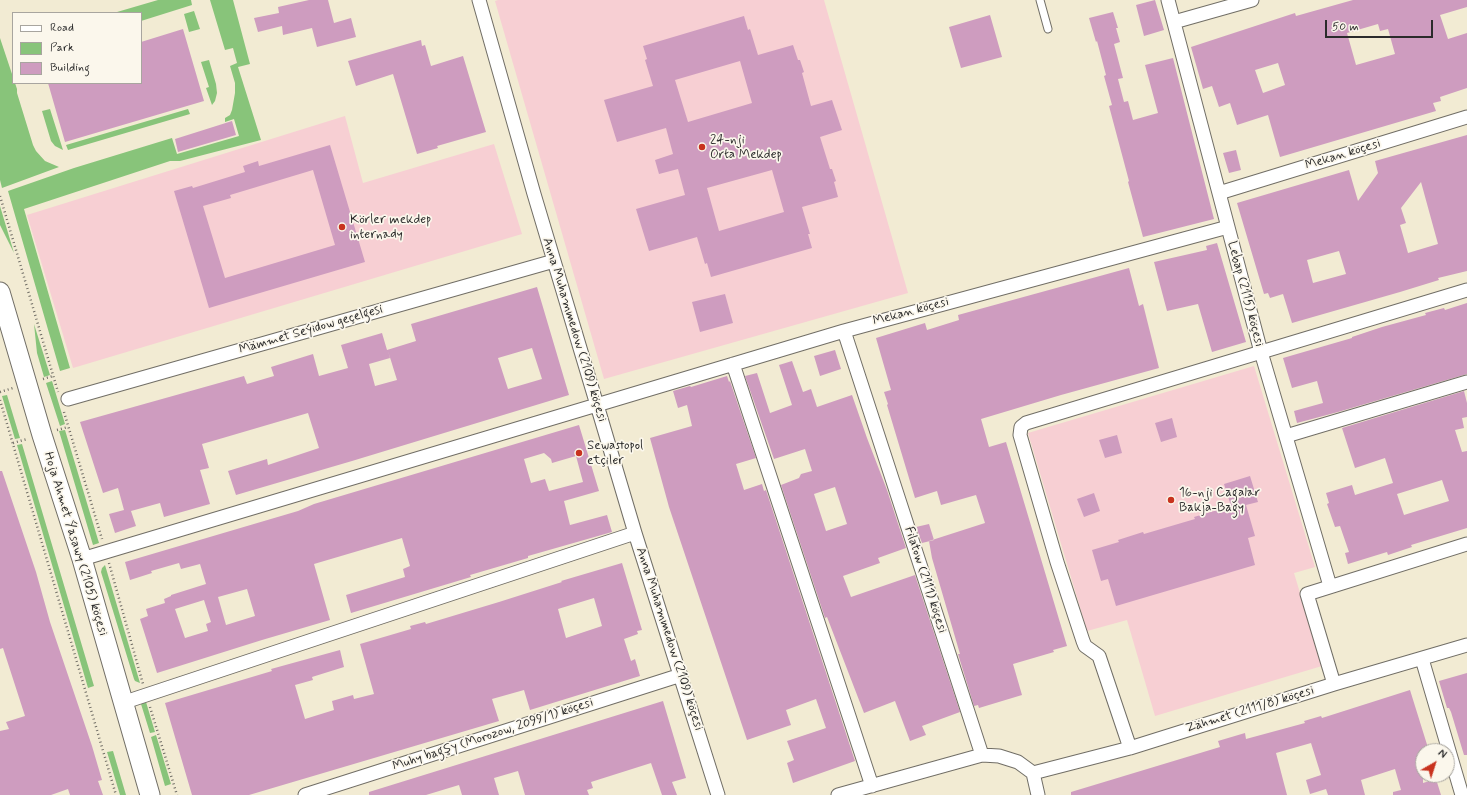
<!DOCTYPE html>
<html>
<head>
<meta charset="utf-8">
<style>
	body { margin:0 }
	#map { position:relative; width:1467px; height:795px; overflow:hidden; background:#f2ebd3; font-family:Mynerve,sans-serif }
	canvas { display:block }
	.legend { position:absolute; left:12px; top:12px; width:130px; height:72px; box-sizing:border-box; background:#fbf7ec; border:1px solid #a8a59f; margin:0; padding:5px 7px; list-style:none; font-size:12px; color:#2b2b2b }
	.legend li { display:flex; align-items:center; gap:8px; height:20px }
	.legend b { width:20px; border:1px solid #a8a59f }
	.north { position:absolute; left:1415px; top:743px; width:40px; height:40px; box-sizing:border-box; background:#fbf7ec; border:1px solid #a8a59f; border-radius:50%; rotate:39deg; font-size:11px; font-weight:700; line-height:16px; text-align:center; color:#2b2b2b }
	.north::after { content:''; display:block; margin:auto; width:14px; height:18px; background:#c8321e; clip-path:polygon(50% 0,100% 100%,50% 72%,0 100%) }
	.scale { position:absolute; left:1325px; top:20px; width:108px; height:18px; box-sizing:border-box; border:2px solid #2b2b2b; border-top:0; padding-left:5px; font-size:12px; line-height:14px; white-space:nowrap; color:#2b2b2b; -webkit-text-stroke:3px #fbf7ec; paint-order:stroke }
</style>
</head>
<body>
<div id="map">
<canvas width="1467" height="795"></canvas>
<ul class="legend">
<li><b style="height:5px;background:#fff"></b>Road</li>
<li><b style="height:11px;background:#88c47a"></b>Park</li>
<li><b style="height:11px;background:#ce9cbf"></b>Building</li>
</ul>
<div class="north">N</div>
<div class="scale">50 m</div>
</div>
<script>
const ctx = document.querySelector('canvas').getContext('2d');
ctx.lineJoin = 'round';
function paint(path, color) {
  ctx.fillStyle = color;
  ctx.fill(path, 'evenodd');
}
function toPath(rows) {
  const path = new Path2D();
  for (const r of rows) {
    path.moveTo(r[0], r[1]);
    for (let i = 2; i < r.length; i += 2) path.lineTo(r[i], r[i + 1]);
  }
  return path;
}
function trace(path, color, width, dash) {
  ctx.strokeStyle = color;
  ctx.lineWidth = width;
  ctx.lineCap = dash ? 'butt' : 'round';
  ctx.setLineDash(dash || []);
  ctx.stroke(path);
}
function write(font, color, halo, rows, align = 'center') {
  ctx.font = font + ' Mynerve,sans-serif';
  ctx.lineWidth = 3.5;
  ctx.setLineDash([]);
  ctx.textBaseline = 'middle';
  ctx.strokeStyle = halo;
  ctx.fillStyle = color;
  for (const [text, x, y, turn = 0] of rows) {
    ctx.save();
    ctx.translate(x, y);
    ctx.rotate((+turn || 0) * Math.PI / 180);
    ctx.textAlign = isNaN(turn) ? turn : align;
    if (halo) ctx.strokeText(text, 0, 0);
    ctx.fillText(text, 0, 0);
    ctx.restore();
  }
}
paint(toPath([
	[498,0,824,0,908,293,604,379,495,1],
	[345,116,363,183,494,144,522,234,73,368,27,215],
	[1254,366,1315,567,1294,573,1322,666,1155,716,1127,620,1087,631,1028,433]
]), '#f7cfd3');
paint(toPath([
	[158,0,191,0,192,5,141,21,141,13,118,13,117,12],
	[210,0,233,0,250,64,238,67,261,140,180,161,170,161,24,209,70,368,60,371,8,191,74,168,172,138,177,154,239,136,234,119,225,122,225,118,230,115,232,110,235,93,235,83,230,66,237,63,233,48,225,50],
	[194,11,200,29,189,32,184,14],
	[0,38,13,77,13,83,15,83,17,89,17,93,33,145,36,151,45,161,59,167,2,188,0,180],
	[209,60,216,84,217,93,215,101,212,105,206,88,209,87,201,62],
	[50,109,63,150,55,146,51,141,42,111],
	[188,109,190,114,68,150,66,145],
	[0,206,14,253,0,225],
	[34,324,50,375,44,377,37,353],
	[52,381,65,424,60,426,46,383],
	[7,395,20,438,15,439,2,396],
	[65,430,99,543,93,545,59,431],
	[22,444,94,686,88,688,17,445],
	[105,565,140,683,135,681,134,679,101,572,102,568],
	[146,702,155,732,150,733,141,704],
	[156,735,171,784,165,786,151,737],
	[113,751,126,795,120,795,107,752]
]), '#88c47a');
paint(toPath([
	[309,0,328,0,334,23,351,18,356,37,317,47,312,28,283,35,282,26,258,32,254,18,279,13,278,7],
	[1155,0,1164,30,1144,36,1136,5],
	[1353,0,1467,0,1467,7,1440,15,1448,39,1467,33,1467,88,1440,97,1441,101,1433,103,1436,111,1280,157,1268,115,1237,125,1230,103,1219,107,1212,86,1203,89,1191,47,1295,13,1296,16],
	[1378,24,1380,31,1388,29,1395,54,1356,65,1347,33],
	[1278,63,1285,85,1263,93,1255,70],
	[1113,12,1118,28,1116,28,1120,42,1114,44,1123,78,1118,79,1124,102,1128,101,1133,120,1158,113,1145,65,1173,58,1214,219,1143,237,1128,182,1129,181,1109,106,1112,105,1104,76,1106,75,1097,41,1096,42,1089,18],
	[990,15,1002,57,961,68,949,27],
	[744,16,748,30,750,29,758,55,793,45,798,60,800,60,804,72,802,73,811,106,832,100,842,130,820,137,830,169,832,169,836,181,834,182,838,197,802,207,810,234,808,234,812,248,711,277,707,263,705,264,697,237,649,251,636,209,685,195,678,169,659,174,655,160,673,154,666,128,617,142,604,100,653,86,645,60,647,59,643,46],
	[740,61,752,103,688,122,675,80],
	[772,170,784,212,719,231,707,188],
	[183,29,204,101,65,142,48,83,141,83,141,42],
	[421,40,422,46,425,45,431,66,463,56,486,132,437,146,438,148,417,154,393,74,356,86,348,61],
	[232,121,236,135,178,152,175,139],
	[1467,135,1467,271,1438,278,1439,280,1400,292,1292,323,1283,294,1270,298,1268,293,1264,294,1237,203,1349,170,1358,201,1378,173,1375,161],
	[1421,182,1438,244,1408,253,1400,225,1406,223,1401,208],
	[1339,251,1346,274,1313,283,1307,260],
	[330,145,365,262,209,308,174,191,192,186,193,188,245,172,243,166,258,161,259,166],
	[313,170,335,245,225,278,203,206,231,198,230,195],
	[1236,150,1241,170,1229,173,1223,153],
	[1217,243,1246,342,1212,352,1198,304,1167,311,1154,262,1207,250,1206,246],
	[1129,268,1139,306,1143,304,1159,368,1061,395,981,419,989,447,1006,442,1067,646,1053,650,1054,652,1013,664,1022,695,979,708,978,705,974,706,958,654,960,654,932,558,929,541,985,523,976,495,941,505,937,491,915,498,887,405,888,404,884,392,891,390,876,338,925,323,927,330,959,320,958,315],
	[537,287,569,395,352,461,236,495,228,471,267,459,268,465,319,448,308,413,216,440,202,444,209,468,200,470,210,504,164,517,160,503,131,511,136,526,115,533,109,514,124,510,118,488,103,493,80,422,244,376,247,384,274,376,271,367,313,354,319,376,348,368,341,345,382,333,387,350,416,341,411,324],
	[532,348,542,379,508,389,498,358],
	[388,351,397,380,375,386,369,364,390,358],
	[725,294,733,323,700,332,692,302],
	[1467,303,1467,374,1338,412,1297,423,1294,411,1323,403,1317,381,1292,388,1283,358,1352,338,1352,337,1382,327,1426,315,1425,313,1444,308,1445,310],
	[835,350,841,369,820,376,814,356],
	[792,361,803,392,811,389,817,407,852,395,867,438,887,490,906,548,878,558,880,563,843,576,851,597,915,575,960,712,922,726,926,735,910,741,895,701,864,713,827,617,825,618,781,485,799,478,801,474,812,471,805,449,774,459,745,376,757,373,770,413,792,405,779,365],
	[835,487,847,524,826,531,814,494],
	[727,376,729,382,730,381,756,458,736,464,744,490,762,484,764,491,766,490,855,761,793,783,787,763,794,760,787,741,826,728,816,699,786,710,791,725,747,740,669,507,650,438,692,426,687,405,678,408,673,391,690,386,691,387],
	[1464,391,1467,403,1467,417,1462,418,1464,428,1455,430,1462,452,1467,451,1467,528,1411,545,1412,547,1388,555,1387,552,1348,564,1345,553,1349,552,1340,526,1335,527,1327,504,1329,503,1326,493,1352,485,1355,495,1393,483,1385,458,1355,468,1342,428],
	[1442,480,1449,501,1404,515,1397,494],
	[1172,418,1177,437,1161,442,1155,423],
	[579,425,599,491,564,501,570,525,607,515,612,532,528,556,528,558,470,575,471,577,351,613,346,595,405,577,403,569,410,566,402,538,314,564,330,620,262,640,157,673,140,619,148,616,146,609,165,603,164,599,171,596,171,595,206,584,200,564,181,569,179,563,151,571,152,573,130,580,125,562,298,511,314,504],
	[544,453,551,459,552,463,576,456,583,482,549,491,545,479,531,483,524,459],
	[247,589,255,616,226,625,218,597],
	[204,600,211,622,206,624,208,631,185,638,175,609],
	[1117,435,1122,453,1105,458,1099,440],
	[0,471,2,471,36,572,50,622,92,746,102,780,98,781,103,795,70,795,68,789,51,795,0,795,0,731,9,729,6,722,25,716,3,648,0,649],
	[1250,476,1258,502,1246,505,1255,536,1248,538,1255,565,1116,606,1108,579,1101,581,1092,550,1119,542,1118,540,1143,532,1144,534,1195,519,1194,517,1231,506,1224,484],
	[1094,493,1100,511,1084,517,1077,499],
	[929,524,934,540,922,543,916,527],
	[622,563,642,630,637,631,638,634,624,639,631,661,635,659,640,676,530,710,524,690,492,699,499,721,249,795,192,795,165,703,272,671,271,669,340,650,344,667,312,677,313,680,295,685,305,719,334,710,332,701,353,695,354,699,374,694,360,644,411,629,410,626,425,622,426,624,499,602,562,582,561,581],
	[594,598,602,626,566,638,558,609],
	[1467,673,1467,755,1464,755,1451,712,1449,708,1447,708,1439,681],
	[1410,690,1429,751,1423,751,1423,783,1436,779,1441,795,1393,795,1393,792,1401,790,1395,769,1361,780,1365,795,1328,795,1326,789,1310,794,1306,780,1321,775,1311,743,1276,753,1287,795,1071,795,1071,792,1220,747,1218,741,1245,733,1246,739,1305,723,1304,721,1321,716,1322,718],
	[663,701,686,778,672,782,677,795,662,795,651,763,591,782,593,788,587,790,589,795,525,795,518,771,494,778,499,795,462,795,459,785,426,795,369,795,369,792]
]), '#ce9cbf');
const lane = toPath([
	[1040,0,1048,29]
]);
const street = toPath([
	[479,0,534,194,597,405,635,533,718,795],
	[1168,0,1261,352,1330,586],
	[1174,22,1252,0],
	[1219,193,1467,117],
	[844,331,982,755,999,756,1018,762,1033,773,1038,795],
	[733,364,872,786],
	[68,399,554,261],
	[1286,436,1467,382],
	[82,559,844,331,1228,227],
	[1422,659,1462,795],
	[1334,684,1307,594,1467,544],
	[122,703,635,533],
	[1130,748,1099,656,1085,646,1083,641,1057,562,1020,435,1021,427,1026,423,1467,290],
	[1033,773,1130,748,1334,684,1467,645],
	[305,795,681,675],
	[838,795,982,755]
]);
const secondary = toPath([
	[0,292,42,435,82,559,150,795]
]);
trace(lane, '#716e66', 9);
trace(street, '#716e66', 15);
trace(secondary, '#716e66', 21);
trace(toPath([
	[0,196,58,392],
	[43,379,53,376],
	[0,392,13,388],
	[0,400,116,795],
	[64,412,102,539],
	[57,430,68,427],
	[13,443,27,439],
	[109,563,143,684],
	[150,707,177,795]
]), '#716e66', 2.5, [1, 3]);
trace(lane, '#fff', 7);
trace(street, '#fff', 13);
trace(secondary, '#fff', 19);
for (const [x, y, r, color] of [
	[702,147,4,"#c8321e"],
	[342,227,4,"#c8321e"],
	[579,453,4,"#c8321e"],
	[1171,500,4,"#c8321e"]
]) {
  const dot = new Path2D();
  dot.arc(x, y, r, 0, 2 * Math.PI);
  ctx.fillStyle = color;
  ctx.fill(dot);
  trace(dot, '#fbf7ec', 1.5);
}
write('13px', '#2b2b2b', '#fbf7ec', [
	["24-nji",710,140],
	["Orta Mekdep",710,155],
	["Körler mekdep",350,220],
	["internady",350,235],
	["Sewastopol",587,446],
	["etçiler",587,461],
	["16-nji Cagalar",1179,493],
	["Bakja-Bagy",1179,508]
], 'left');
write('13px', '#2b2b2b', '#fbf7ec', [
	["Mekan köçesi",1343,155,-17],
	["Lebap (2115) köçesi",1245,294,75],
	["Mekan köçesi",911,312,-15],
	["Mämmet Seýidow geçelgesi",311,330,-16],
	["Anna Muhammedow (2109) köçesi",574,330,73],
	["Hoja Ahmet Ýasawy (2105) köçesi",75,544,73],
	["Filatow (2111) köçesi",925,580,72],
	["Anna Muhammedow (2109) köçesi",669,639,72],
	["Zähmet (2111/8) köçesi",1250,710,-17],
	["Muhy bagşy (Morozow, 2099/1) köçesi",493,735,-18]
]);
</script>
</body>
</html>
